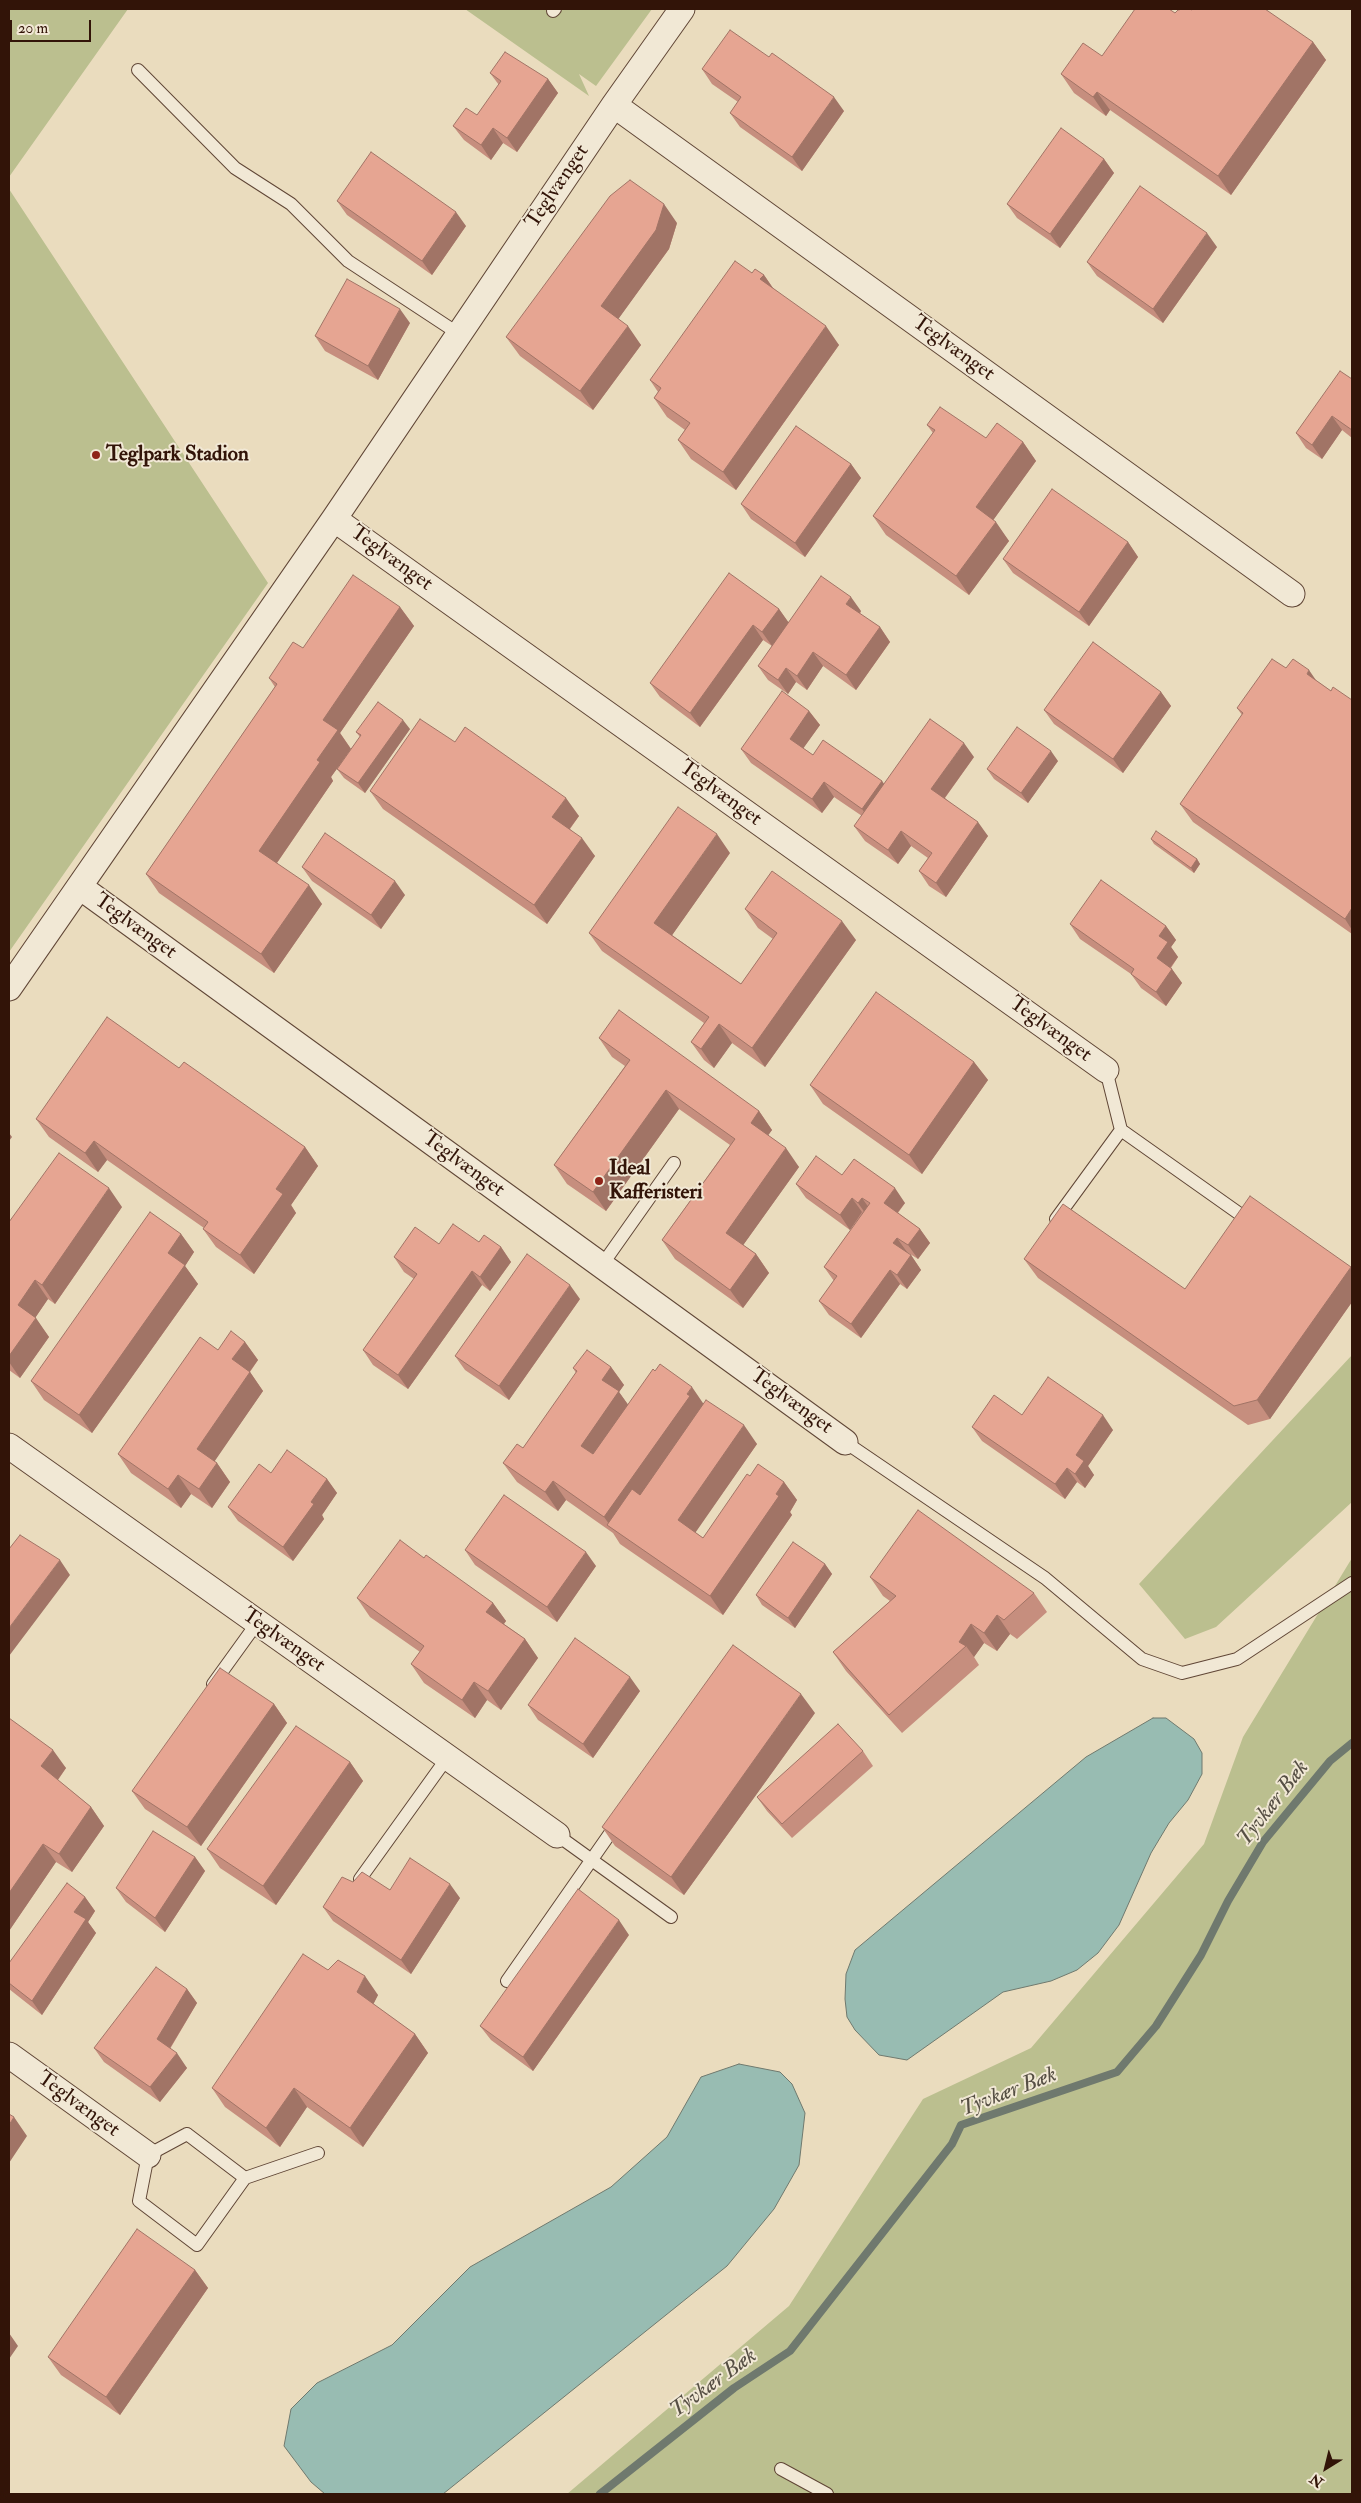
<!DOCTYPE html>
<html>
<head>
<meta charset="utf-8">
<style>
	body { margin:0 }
	#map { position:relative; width:1361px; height:2503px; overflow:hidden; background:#eadcbe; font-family:"IM FELL Double Pica",serif }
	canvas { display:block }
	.frame { position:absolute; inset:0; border:10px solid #321408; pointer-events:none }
	.north { position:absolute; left:1301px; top:2443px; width:50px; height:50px; -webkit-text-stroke:4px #f1e8d5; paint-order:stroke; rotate:216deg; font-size:14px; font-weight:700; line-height:20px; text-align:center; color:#321408 }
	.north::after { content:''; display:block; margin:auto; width:18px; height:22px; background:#321408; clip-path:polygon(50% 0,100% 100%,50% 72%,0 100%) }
	.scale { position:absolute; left:10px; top:20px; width:81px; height:22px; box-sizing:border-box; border:2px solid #321408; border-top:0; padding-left:6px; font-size:15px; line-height:18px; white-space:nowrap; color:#321408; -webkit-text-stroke:4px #f1e8d5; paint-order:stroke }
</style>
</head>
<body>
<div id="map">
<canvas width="1361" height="2503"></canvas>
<div class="frame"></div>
<div class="north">N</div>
<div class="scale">20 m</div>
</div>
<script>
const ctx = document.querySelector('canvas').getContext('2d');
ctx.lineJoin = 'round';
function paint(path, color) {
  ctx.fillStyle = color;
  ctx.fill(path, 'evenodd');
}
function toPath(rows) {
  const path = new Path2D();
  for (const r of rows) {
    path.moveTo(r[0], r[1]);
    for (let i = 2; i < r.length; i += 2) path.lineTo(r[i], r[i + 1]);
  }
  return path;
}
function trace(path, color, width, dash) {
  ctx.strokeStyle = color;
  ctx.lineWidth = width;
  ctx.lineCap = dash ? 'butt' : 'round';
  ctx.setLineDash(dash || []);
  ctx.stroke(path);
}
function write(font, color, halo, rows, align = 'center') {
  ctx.font = font + ' "IM FELL Double Pica",serif';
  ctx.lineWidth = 4;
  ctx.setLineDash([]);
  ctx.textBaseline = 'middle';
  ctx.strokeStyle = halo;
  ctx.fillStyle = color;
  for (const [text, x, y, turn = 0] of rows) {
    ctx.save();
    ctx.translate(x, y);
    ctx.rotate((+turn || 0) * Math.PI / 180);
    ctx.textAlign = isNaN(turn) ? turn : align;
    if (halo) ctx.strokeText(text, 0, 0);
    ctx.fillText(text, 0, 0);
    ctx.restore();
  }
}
paint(toPath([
	[9,9,128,9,9,177],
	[465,9,652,9,596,86,579,74,589,96],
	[9,189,268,583,9,952],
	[1352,1355,1352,1502,1216,1627,1185,1639,1139,1584],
	[1352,1558,1352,2494,567,2494,789,2306,923,2099,1031,2048,1204,1844,1243,1737]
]), '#bbbf8f');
const water = toPath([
	[1153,1718,1166,1718,1194,1739,1202,1753,1202,1774,1188,1800,1169,1823,1151,1853,1119,1925,1098,1953,1077,1970,1051,1981,1003,1992,907,2060,879,2055,855,2030,847,2017,845,1999,846,1974,855,1950,1086,1757,1153,1718],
	[739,2064,780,2072,792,2084,805,2113,799,2165,774,2209,727,2266,443,2494,325,2494,311,2482,284,2446,291,2409,317,2383,392,2345,470,2267,611,2187,667,2137,701,2077,739,2064]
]);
paint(water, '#98bcb2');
trace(water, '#6f796e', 1);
trace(toPath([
	[600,2494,734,2388,790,2351,952,2144,961,2125,1117,2072,1156,2026,1201,1955,1228,1901,1263,1842,1330,1761,1352,1743]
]), '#6f796e', 8);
const service = toPath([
	[553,11,555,9],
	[138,70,235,168,291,204,348,261,459,334],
	[1106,1070,1121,1130],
	[1056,1219,1121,1130,1244,1217],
	[602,1265,674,1163],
	[845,1442,1045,1578,1142,1659,1182,1673,1237,1659,1352,1583],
	[213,1684,257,1623],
	[557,1835,671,1917],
	[360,1879,447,1758],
	[507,1981,618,1822],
	[187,2134,245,2178,197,2245,139,2201,148,2155,187,2134],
	[245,2178,318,2153],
	[781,2469,827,2494]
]);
const minor = toPath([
	[614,105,1292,594],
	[334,519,1106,1070],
	[80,887,845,1442],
	[9,988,334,519,614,105,682,9],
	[9,1446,557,1835],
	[9,2055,148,2155]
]);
trace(service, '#604636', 14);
trace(minor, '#604636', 27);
trace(service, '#f1e8d5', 12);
trace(minor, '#f1e8d5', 25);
paint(toPath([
	[1192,10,1313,42,1326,60,1231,195,1110,110,1106,116,1074,93,1061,74,1102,56,1175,13],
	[702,69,844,111,802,171,740,127,730,113,738,102,712,84],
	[490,73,548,79,558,93,517,152,503,143,491,160,464,140,453,126,477,115,499,85],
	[1104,159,1114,173,1060,248,1017,218,1007,204],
	[337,201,466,226,432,275,347,215],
	[677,223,669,249,618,319,641,345,593,410,520,356,506,337],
	[1217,247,1163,323,1097,276,1087,262],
	[752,273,764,275,773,288,839,345,736,490,691,459,678,440,685,430,667,417,654,398,658,392,650,380],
	[410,323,378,380,325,351,315,336],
	[1352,379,1352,438,1342,430,1322,459,1306,448,1296,433],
	[927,425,986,438,1023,442,1036,461,993,520,1009,541,969,595,886,535,873,516,933,433],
	[851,464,861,478,805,557,751,519,741,504],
	[1128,542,1138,557,1089,626,1013,573,1003,559],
	[400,607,414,626,340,733,351,749,331,777,333,781,277,863,322,904,274,973,159,893,146,874,275,687,269,678,303,648],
	[779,609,788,622,861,611,860,614,880,627,890,642,856,690,823,666,807,690,796,682,788,694,768,680,758,666,772,646,763,640,700,727,660,697,650,683],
	[1286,668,1317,681,1331,691,1352,700,1352,934,1193,822,1180,804,1242,715,1237,708],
	[1161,692,1171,706,1123,773,1054,724,1044,710],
	[809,711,820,725,803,748,813,755,882,781,884,784,974,757,945,798,988,836,946,897,929,886,919,871,928,858,911,846,898,864,865,841,854,826,862,816,834,797,822,813,751,763,741,749],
	[410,729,365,793,344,778,337,769,360,737,356,732],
	[455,742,579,816,570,829,595,856,547,924,383,809,370,791],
	[1058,761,1028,803,994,779,987,769],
	[1151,839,1197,859,1200,864,1194,873,1154,844],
	[730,853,672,935,741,984,773,939,758,928,745,909,856,940,765,1067,732,1043,714,1068,704,1060,691,1042,704,1023,602,951,589,933],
	[302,867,405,895,381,929,312,881],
	[1070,924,1166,926,1176,940,1171,947,1178,957,1171,968,1182,983,1166,1006,1141,988,1131,974,1080,939],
	[599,1038,759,1111,772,1130,768,1135,799,1167,743,1245,756,1254,769,1273,743,1308,675,1259,662,1240,730,1145,679,1109,606,1211,567,1184,554,1165,625,1066,612,1057],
	[974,1062,988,1080,922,1174,823,1104,810,1085],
	[179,1068,305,1147,318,1166,291,1205,296,1213,254,1274,216,1247,203,1229,204,1228,107,1160,98,1172,49,1137,36,1119],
	[842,1175,905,1203,898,1213,920,1229,930,1243,918,1259,907,1252,911,1255,921,1270,907,1289,900,1284,861,1338,829,1315,819,1301,834,1281,824,1267,863,1213,850,1230,806,1198,796,1184],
	[122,1207,55,1304,48,1299,35,1318,49,1337,20,1378,9,1370,9,1222],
	[181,1234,194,1252,185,1266,198,1284,92,1433,44,1400,31,1381],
	[479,1242,501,1247,511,1262,490,1291,482,1285,408,1389,373,1365,363,1350,414,1279,404,1272,394,1257,439,1244],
	[1024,1259,1185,1289,1352,1269,1352,1302,1270,1419,1248,1425,1038,1278],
	[580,1299,509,1400,465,1370,455,1356],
	[245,1342,258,1360,250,1372,263,1391,214,1461,217,1463,230,1482,212,1508,191,1494,181,1508,131,1473,118,1454,218,1350],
	[611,1367,624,1385,619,1392,628,1405,703,1403,757,1444,695,1532,703,1538,750,1476,784,1482,797,1500,790,1512,792,1515,723,1615,620,1544,613,1533,566,1500,558,1511,517,1482,503,1463,523,1448,576,1373,573,1368],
	[1022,1415,1113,1430,1088,1466,1094,1475,1085,1488,1077,1482,1065,1499,982,1441,972,1427],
	[271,1473,327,1479,337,1493,322,1515,324,1519,293,1561,238,1521,228,1507],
	[465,1550,596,1566,557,1622,475,1565],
	[424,1558,493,1603,506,1621,504,1624,525,1639,538,1658,501,1710,487,1700,475,1718,424,1683,411,1664,420,1652,370,1617,357,1598],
	[825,1564,832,1574,795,1628,762,1605,756,1595],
	[870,1577,1034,1593,1047,1612,1017,1639,1010,1634,997,1651,984,1643,974,1657,979,1665,902,1733,846,1671,833,1652,890,1601,883,1596],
	[640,1691,593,1758,538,1720,528,1705],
	[274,1704,287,1723,201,1846,145,1809,132,1791],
	[815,1713,684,1895,615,1846,602,1827],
	[9,1718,66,1768,58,1780,91,1807,104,1826,72,1872,56,1862,9,1931],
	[863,1751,873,1766,792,1838,767,1811,757,1797],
	[350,1762,363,1781,276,1905,220,1868,207,1849],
	[195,1857,205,1871,165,1932,126,1902,116,1888],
	[390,1890,460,1898,411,1974,333,1921,323,1907],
	[85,1897,95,1911,88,1922,96,1933,42,2015,9,1989,9,1963],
	[629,1935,533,2071,491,2040,480,2026],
	[328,1970,378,1995,373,2004,415,2034,428,2053,363,2147,307,2107,280,2147,225,2107,212,2088],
	[187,1989,197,2003,170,2049,187,2068,160,2102,104,2062,94,2048],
	[195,2270,208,2288,120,2415,61,2375,48,2357]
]), '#c68e7e');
paint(toPath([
	[1313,42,1326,60,1231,195,1218,176],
	[548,79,558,93,517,152,507,138],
	[1097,92,1110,110,1106,116,1093,97],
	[834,97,844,111,802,171,792,157],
	[493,128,503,143,491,160,481,145],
	[1104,159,1114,173,1060,248,1050,234],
	[664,204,677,223,669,249,614,325,601,306],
	[456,212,466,226,432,275,422,261],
	[1207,233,1217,247,1163,323,1153,309],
	[764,275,777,294,760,279],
	[400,309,410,323,378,380,368,366],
	[628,326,641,345,593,410,580,391],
	[826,326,839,345,736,490,723,472],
	[1332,416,1342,430,1322,459,1312,445],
	[1023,442,1036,461,989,526,976,507],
	[851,464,861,478,805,557,795,543],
	[996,522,1009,541,969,595,956,576],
	[1128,542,1138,557,1089,626,1079,612],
	[851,597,861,611,856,619,846,604],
	[400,607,414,626,340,733,351,749,331,777,333,781,272,870,259,851,317,760,323,720],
	[779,609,789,623,772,646,762,632],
	[753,625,763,640,700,727,690,713],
	[880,627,890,642,856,690,846,675],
	[813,652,823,666,807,690,797,676],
	[786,668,796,682,788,694,778,680],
	[1309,670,1322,689,1307,674],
	[1161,692,1171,706,1123,773,1113,759],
	[809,711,820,725,800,753,790,739],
	[403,720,410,729,365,793,358,783],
	[964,743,974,757,941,803,931,789],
	[1051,751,1058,761,1028,803,1021,793],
	[882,781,892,796,872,823,862,809],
	[824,782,834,797,822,813,812,799],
	[566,798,579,816,565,835,552,817],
	[978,822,988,836,946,897,936,883],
	[901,831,911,846,898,864,888,850],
	[717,834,730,853,668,941,654,923],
	[582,838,595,856,547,924,534,905],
	[1197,859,1200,864,1194,873,1191,868],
	[395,881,405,895,381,929,371,915],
	[309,885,322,904,274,973,261,954],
	[1352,908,1352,930,1345,919],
	[842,921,856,940,765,1067,752,1048],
	[1166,926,1176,940,1171,947,1178,957,1167,972,1157,958,1159,936],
	[1172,969,1182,983,1166,1006,1156,992],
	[719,1024,732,1043,714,1068,701,1049],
	[974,1062,988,1080,922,1174,909,1155],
	[666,1090,679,1109,606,1211,593,1192],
	[759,1111,772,1130,764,1141,751,1123],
	[9,1133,12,1137,9,1141],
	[94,1141,107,1160,98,1172,85,1153],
	[305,1147,318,1166,291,1205,296,1213,254,1274,240,1255,276,1189],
	[786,1148,799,1167,739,1251,726,1233],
	[109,1188,122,1207,55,1304,42,1285],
	[895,1188,905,1203,894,1217,884,1203],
	[852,1198,862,1212,850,1230,840,1215],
	[862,1198,872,1212,868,1217,858,1203],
	[920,1229,930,1243,918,1259,908,1245],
	[181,1234,194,1252,185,1266,198,1284,92,1433,79,1415,168,1253],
	[897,1238,907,1252,903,1257,893,1243],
	[501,1247,511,1262,490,1291,480,1277],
	[756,1254,769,1273,743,1308,730,1290],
	[911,1255,921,1270,907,1289,897,1275],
	[1351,1267,1352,1269,1352,1302,1270,1419,1257,1400],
	[890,1270,900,1284,861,1338,851,1324],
	[472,1271,482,1285,408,1389,398,1375],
	[35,1280,48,1299,31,1324,18,1305],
	[570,1285,580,1299,509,1400,499,1386],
	[36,1318,49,1337,20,1378,9,1362,9,1356],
	[245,1342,258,1360,245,1378,232,1359],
	[611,1367,624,1385,619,1392,632,1410,594,1464,581,1446,602,1380],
	[250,1372,263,1391,210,1468,197,1449],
	[692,1387,705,1406,619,1533,612,1528,604,1517],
	[1103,1415,1113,1430,1088,1466,1094,1475,1085,1488,1075,1474,1076,1455],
	[744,1425,757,1444,691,1539,678,1520],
	[217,1463,230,1482,212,1508,199,1489],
	[1067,1468,1077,1482,1065,1499,1055,1484],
	[178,1475,191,1494,181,1508,168,1489],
	[327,1479,337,1493,322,1515,324,1519,293,1561,283,1547,311,1502],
	[553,1481,566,1500,558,1511,545,1492],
	[784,1482,797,1500,790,1512,792,1515,723,1615,710,1596],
	[586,1552,596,1566,557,1622,547,1607],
	[60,1560,70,1575,9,1656,9,1628],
	[825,1564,832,1574,795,1628,788,1618],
	[493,1603,506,1621,499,1630,486,1612],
	[997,1615,1010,1634,997,1651,984,1633],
	[971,1624,984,1643,974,1657,966,1646,959,1642],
	[525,1639,538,1658,501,1710,488,1691],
	[630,1677,640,1691,593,1758,583,1744],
	[474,1682,487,1700,475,1718,462,1700],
	[801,1694,815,1713,684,1895,671,1877],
	[274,1704,287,1723,201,1846,187,1827],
	[53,1750,66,1768,54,1785,41,1766],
	[350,1762,363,1781,276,1905,263,1886],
	[91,1807,104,1826,72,1872,59,1854],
	[43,1844,56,1862,9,1931,9,1893],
	[195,1857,205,1871,165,1932,155,1918],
	[450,1884,460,1898,411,1974,401,1960],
	[85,1897,95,1911,88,1922,96,1933,42,2015,32,2001,74,1912],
	[619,1920,629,1935,533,2071,523,2057],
	[365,1976,378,1995,370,2011,357,1992],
	[187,1989,197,2003,167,2053,157,2039],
	[415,2034,428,2053,363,2147,350,2128],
	[177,2053,187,2068,160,2102,150,2087],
	[294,2088,307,2107,280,2147,266,2128],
	[14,2117,27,2136,9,2163,9,2125],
	[195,2270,208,2288,120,2415,106,2397],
	[9,2333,18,2346,9,2359]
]), '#a17466');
const building = toPath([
	[1135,9,1169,9,1175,13,1178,10,1183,9,1190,9,1192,10,1193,9,1265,9,1313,42,1218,176,1097,92,1093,97,1061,74,1083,43,1102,56,1135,9],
	[730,30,769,57,772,53,834,97,792,157,730,113,741,97,702,69,730,30],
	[505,52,548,79,507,138,493,128,481,145,453,126,466,108,477,115,501,81,490,73,505,52],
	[1061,128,1104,159,1050,234,1007,204,1061,128],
	[371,152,456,212,422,261,337,201,371,152],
	[630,180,664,204,656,230,601,306,628,326,580,391,506,337,610,196,630,180],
	[1140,186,1207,233,1153,309,1087,262,1140,186],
	[735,261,752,273,755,269,764,275,760,279,826,326,723,472,678,440,690,423,654,398,661,388,650,380,735,261],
	[347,279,400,309,368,366,315,336,347,279],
	[1340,371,1352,379,1352,430,1332,416,1312,445,1296,433,1340,371],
	[940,407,986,438,997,423,1023,442,976,507,996,522,956,576,873,516,935,430,927,425,940,407],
	[796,426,851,464,795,543,741,504,796,426],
	[1052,489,1128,542,1079,612,1003,559,1052,489],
	[729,573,779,609,762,632,753,625,690,713,650,683,729,573],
	[353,575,400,607,323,720,338,730,317,760,320,762,259,851,309,885,261,954,146,874,277,684,269,678,293,642,303,648,353,575],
	[821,576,851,597,846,604,880,627,846,675,813,652,797,676,786,668,778,680,758,666,821,576],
	[1093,642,1161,692,1113,759,1044,710,1093,642],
	[1272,659,1286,668,1293,659,1309,670,1307,674,1331,691,1333,687,1352,700,1352,908,1345,919,1180,804,1243,713,1237,708,1272,659],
	[782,691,809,711,790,739,813,755,823,740,882,781,862,809,824,782,812,799,741,749,782,691],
	[378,702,403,720,358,783,337,769,361,735,356,732,378,702],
	[420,719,455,742,465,727,566,798,552,817,582,838,534,905,370,791,420,719],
	[930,719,964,743,931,789,978,822,936,883,919,871,932,853,901,831,888,850,854,826,930,719],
	[1017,727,1051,751,1021,793,987,769,1017,727],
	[678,807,717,834,654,923,741,984,777,933,745,909,772,871,842,921,752,1048,719,1024,701,1049,691,1042,709,1017,589,933,678,807],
	[1156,831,1197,859,1191,868,1151,839,1156,831],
	[325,833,395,881,371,915,302,867,325,833],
	[1101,880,1166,926,1159,936,1168,942,1157,958,1172,969,1156,992,1131,974,1134,969,1070,924,1101,880],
	[876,992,974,1062,909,1155,810,1085,876,992],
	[619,1010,759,1111,751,1123,786,1148,726,1233,756,1254,730,1290,662,1240,735,1139,666,1090,593,1192,554,1165,630,1060,599,1038,619,1010],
	[107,1017,179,1068,184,1062,305,1147,276,1189,283,1194,240,1255,203,1229,208,1222,94,1141,85,1153,36,1119,107,1017],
	[59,1153,109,1188,42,1285,35,1280,18,1305,36,1318,9,1356,9,1222,59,1153],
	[816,1156,842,1175,854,1159,895,1188,884,1203,920,1229,908,1245,897,1238,893,1243,911,1255,897,1275,890,1270,851,1324,819,1301,837,1276,824,1267,870,1203,862,1198,858,1203,852,1198,840,1215,796,1184,816,1156],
	[1250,1196,1351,1267,1257,1400,1234,1406,1024,1259,1063,1204,1185,1289,1250,1196],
	[150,1212,181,1234,168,1253,185,1265,79,1415,31,1381,150,1212],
	[453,1224,479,1242,484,1235,501,1247,480,1277,472,1271,398,1375,363,1350,417,1274,394,1257,415,1227,439,1244,453,1224],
	[527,1254,570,1285,499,1386,455,1356,527,1254],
	[231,1331,245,1342,232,1359,250,1372,197,1449,217,1463,199,1489,178,1475,168,1489,118,1454,200,1337,218,1350,231,1331],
	[587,1350,611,1367,602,1380,619,1391,581,1446,593,1454,653,1369,655,1371,660,1364,692,1387,687,1394,690,1396,604,1517,553,1481,545,1492,503,1463,517,1444,523,1448,577,1371,573,1368,587,1350],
	[1048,1377,1103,1415,1076,1455,1084,1461,1075,1474,1067,1468,1055,1484,972,1427,994,1395,1022,1415,1048,1377],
	[706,1400,744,1425,678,1520,703,1538,747,1474,750,1476,758,1464,784,1482,776,1494,779,1496,710,1596,607,1525,632,1489,640,1495,706,1400],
	[287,1450,327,1479,311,1502,314,1504,283,1547,228,1507,259,1464,271,1473,287,1450],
	[504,1495,586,1552,547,1607,465,1550,504,1495],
	[918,1510,1034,1593,1004,1620,997,1615,984,1633,971,1624,959,1642,966,1646,889,1715,833,1652,896,1596,870,1577,918,1510],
	[20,1535,60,1560,9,1628,9,1549,20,1535],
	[400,1540,424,1558,426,1555,493,1603,486,1612,525,1639,488,1691,474,1682,462,1700,411,1664,424,1646,357,1598,400,1540],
	[793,1542,825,1564,788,1618,756,1595,793,1542],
	[575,1638,630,1677,583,1744,528,1705,575,1638],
	[733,1645,801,1694,671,1877,602,1827,733,1645],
	[220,1668,274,1704,187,1827,132,1791,220,1668],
	[9,1718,53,1750,41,1766,91,1807,59,1854,43,1844,9,1893,9,1718],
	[838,1724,863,1751,782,1824,757,1797,838,1724],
	[296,1726,350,1762,263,1886,207,1849,296,1726],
	[153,1831,195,1857,155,1918,116,1888,153,1831],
	[410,1858,450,1884,401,1960,323,1907,342,1877,353,1882,362,1872,390,1890,410,1858],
	[67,1883,85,1897,74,1912,86,1919,32,2001,9,1983,9,1963,67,1883],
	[578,1889,619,1920,523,2057,480,2026,578,1889],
	[303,1954,328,1970,338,1960,365,1976,357,1992,415,2034,350,2128,294,2088,266,2128,212,2088,303,1954],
	[156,1967,187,1989,157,2039,177,2053,150,2087,94,2048,156,1967],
	[9,2114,14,2117,9,2125,9,2114],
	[137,2229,195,2270,106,2397,48,2357,137,2229]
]);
paint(building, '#e6a592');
trace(building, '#a17466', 1);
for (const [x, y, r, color] of [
	[96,455,5,"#8f2418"],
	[599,1181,5,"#8f2418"]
]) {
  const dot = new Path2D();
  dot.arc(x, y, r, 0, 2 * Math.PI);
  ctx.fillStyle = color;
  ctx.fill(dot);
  trace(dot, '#f1e8d5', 2);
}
write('21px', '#321408', '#f1e8d5', [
	["Teglvænget",558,187,-56],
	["Teglvænget",953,349,36],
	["Teglvænget",391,559,36],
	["Teglvænget",720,794,36],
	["Teglvænget",135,927,36],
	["Teglvænget",1050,1030,36],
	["Teglvænget",463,1165,36],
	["Teglvænget",791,1402,36],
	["Teglvænget",283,1641,35],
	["Teglvænget",78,2105,36]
]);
write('bold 21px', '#321408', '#f1e8d5', [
	["Teglpark Stadion",106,455],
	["Ideal",609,1169],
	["Kafferisteri",609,1193]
], 'left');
write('italic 22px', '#564f44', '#f1e8d5', [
	["Tyvkær Bæk",1274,1804,-52],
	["Tyvkær Bæk",1009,2093,-21],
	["Tyvkær Bæk",714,2384,-36]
]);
</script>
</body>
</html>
